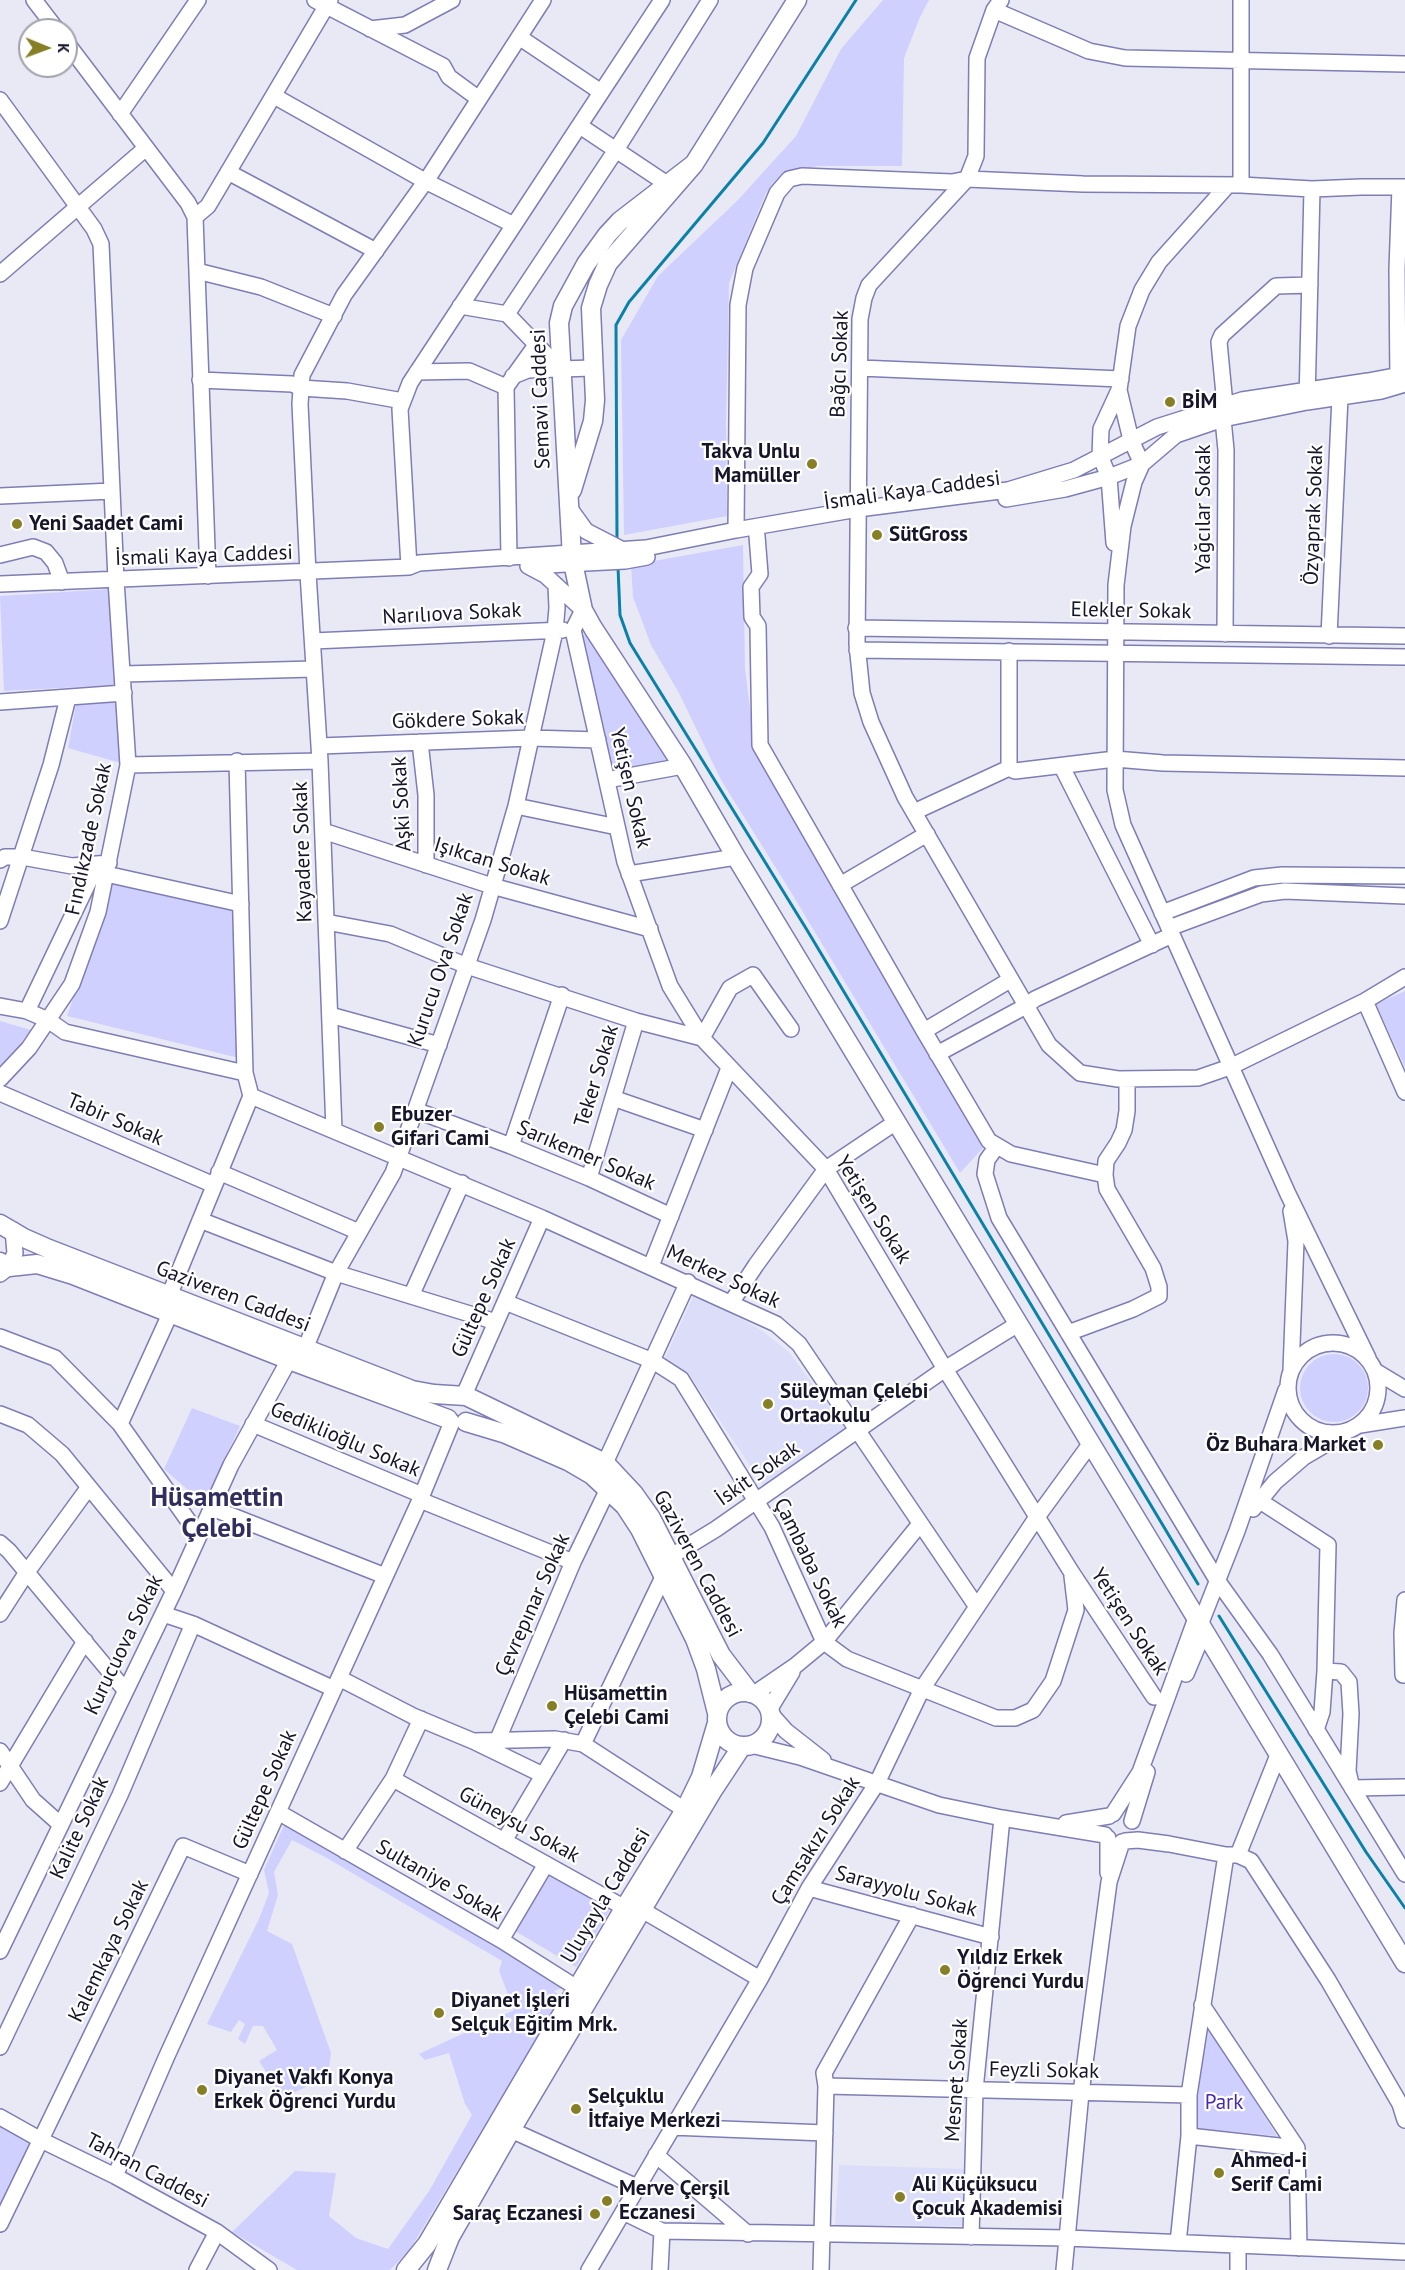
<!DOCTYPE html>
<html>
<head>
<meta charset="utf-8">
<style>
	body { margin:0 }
	#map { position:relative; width:1405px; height:2270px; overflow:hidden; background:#e8e9f5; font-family:"PT Sans",sans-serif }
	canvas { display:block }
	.north { position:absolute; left:18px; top:18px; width:60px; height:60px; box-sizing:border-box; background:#fff; border:2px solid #a2a1aa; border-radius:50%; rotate:91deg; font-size:16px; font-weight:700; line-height:24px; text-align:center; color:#16152a }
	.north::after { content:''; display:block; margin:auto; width:21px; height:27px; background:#877f26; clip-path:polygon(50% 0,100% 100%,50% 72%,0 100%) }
</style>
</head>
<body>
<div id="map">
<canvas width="1405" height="2270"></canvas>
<div class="north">K</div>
</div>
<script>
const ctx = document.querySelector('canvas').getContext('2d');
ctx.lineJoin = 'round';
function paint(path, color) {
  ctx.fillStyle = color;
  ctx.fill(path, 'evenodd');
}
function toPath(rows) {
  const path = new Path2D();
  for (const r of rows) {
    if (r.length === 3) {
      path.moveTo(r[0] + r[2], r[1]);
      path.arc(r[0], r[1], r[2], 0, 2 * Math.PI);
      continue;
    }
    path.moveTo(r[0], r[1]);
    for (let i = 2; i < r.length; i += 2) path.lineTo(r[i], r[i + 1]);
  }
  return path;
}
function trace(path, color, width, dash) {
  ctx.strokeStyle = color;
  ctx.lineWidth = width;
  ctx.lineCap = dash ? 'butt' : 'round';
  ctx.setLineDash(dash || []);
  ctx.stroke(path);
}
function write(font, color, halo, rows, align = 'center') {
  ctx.font = font + ' "PT Sans",sans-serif';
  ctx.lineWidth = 4.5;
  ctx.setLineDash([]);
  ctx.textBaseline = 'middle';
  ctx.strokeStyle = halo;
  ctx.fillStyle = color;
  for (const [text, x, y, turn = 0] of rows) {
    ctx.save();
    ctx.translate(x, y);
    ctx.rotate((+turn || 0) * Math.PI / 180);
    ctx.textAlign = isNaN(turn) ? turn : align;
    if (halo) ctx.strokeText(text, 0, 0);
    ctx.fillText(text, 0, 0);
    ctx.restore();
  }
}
paint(toPath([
	[693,1297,727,1311,758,1328,789,1352,849,1434,767,1491,689,1374,663,1362],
	[839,2165,966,2169,962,2226,835,2225]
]), '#dcddf8');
paint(toPath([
	[883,0,929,0,920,17,904,58,902,166,818,166,785,172,766,193,729,283,726,424,727,516,624,535,621,340,658,276,738,200,796,136,841,49],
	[743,545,745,669,754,740,983,1148,960,1173,789,889,721,780,679,693,651,645,633,597,631,565],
	[111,589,116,685,4,691,0,596],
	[583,635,589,637,670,761,611,772,580,636],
	[123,702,124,764,68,748,76,704],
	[114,882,237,908,239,1058,67,1016],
	[1405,991,1405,1067,1376,1004],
	[0,1021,31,1030,0,1070],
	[1334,1388,34],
	[192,1408,240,1426,204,1504,164,1469],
	[284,1825,565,1987,554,1991,561,1996,510,2083,409,2251,390,2270,297,2270,232,2232,295,2171,336,2173,329,2216,356,2238,388,2249,429,2191,472,2115,465,2104,449,2053,425,2060,419,2054,514,2010,499,1971,502,1961,325,1857,292,1840,274,1872,278,1895,267,1931,292,1944,331,2053,328,2076,283,2098,259,2061,277,2050,263,2026,253,2026,245,2044,238,2039,245,2024,239,2020,231,2032,207,2024,259,1919,269,1893,264,1870],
	[549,1872,611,1908,576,1967,515,1931],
	[1205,2022,1277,2136,1195,2128],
	[0,2126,34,2144,0,2210]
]), '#d0d0fe');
trace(toPath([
	[617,540,616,325,629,302,763,143,856,0],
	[618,567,620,615,630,643,807,930,1198,1584],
	[1219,1616,1366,1852,1405,1908]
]), '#0a81a6', 3);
const minor = toPath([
	[34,0,57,30],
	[315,0,443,66,449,77,479,99],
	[1001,0,994,10,977,58,976,156,967,179,869,285,864,298,860,319,857,644,862,693,871,722,905,797,1049,1045,1080,1073,1118,1079,1198,1078,1230,1067,1365,1001,1405,977],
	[1241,0,1241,185],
	[994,10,1089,51,1125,58,1405,64],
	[370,29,405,25,452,0],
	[519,37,601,92],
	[66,42,188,203,195,217,208,576],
	[274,96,425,181,514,225],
	[0,100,94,229,101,244,116,580,128,765,98,912,72,984,29,1048,0,1079],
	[120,114,198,0],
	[580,126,667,184],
	[228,172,376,251],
	[1312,189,1361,187,1405,187],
	[195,217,208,206,330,0],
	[197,271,261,287,334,316],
	[0,274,146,148],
	[460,306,507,314],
	[593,368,560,369,507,314,616,150,710,0],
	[860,368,1121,379],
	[417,372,469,371,506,387],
	[513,376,528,370,560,369],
	[200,380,292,384,301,388,347,391,403,401],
	[1398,385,1397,269,1400,187],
	[1119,390,1131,440,1142,464,1134,482,1123,526,1116,585,1115,790,1123,825,1288,1194,1368,1358],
	[1225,405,1219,342,1222,335,1276,286,1310,285],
	[1223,419,1226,450,1225,634],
	[0,496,112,491],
	[1006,499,1065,489,1109,477,1142,464,1176,435,1223,419,1307,402,1381,391,1405,384],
	[568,506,586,531,619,548],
	[736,530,738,305,745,268,777,193,789,179,802,176,952,182,967,179,1083,184,1241,185,1312,189,1307,402],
	[757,536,760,574,751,587,752,617,758,626,760,745,924,1031,989,1141,1011,1154,1105,1175],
	[1114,543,1109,477,1100,456,1101,429,1119,390,1128,326,1142,290,1159,262,1228,185],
	[0,555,33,547,46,552,55,563,62,582],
	[509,558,506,387,536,345],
	[528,566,545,575,583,610,573,630,625,862,670,986,702,1038,826,1169,945,1369,1072,1573,1154,1697],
	[528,566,625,561,647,557],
	[409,567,400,409,410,383,662,0],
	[0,584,409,567,419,563,646,548,736,530,858,509,1008,490,1074,470,1157,427,1242,400,1368,381,1405,374],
	[856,628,1405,636],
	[1329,636,1340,397],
	[313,641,563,630],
	[857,650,1405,657],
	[123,674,314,669],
	[0,702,124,693],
	[420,742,426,795,426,865],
	[320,746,531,738,598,740],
	[237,761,245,1073,251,1096],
	[128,765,320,761],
	[1062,767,1152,945],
	[1009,768,1015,771,1115,759,1163,763,1405,768],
	[607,780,683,766],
	[516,806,617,827],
	[914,812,1009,768,1009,651],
	[323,831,492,886,650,929],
	[0,860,5,857,22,857,72,866,109,863,91,877,27,1011],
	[106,874,241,904],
	[629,874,736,857],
	[840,885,927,834],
	[1162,913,1254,878,1282,875,1405,876],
	[0,921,51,765,68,698],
	[326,922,390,934,467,966,636,1021,702,1038,730,988,753,975,791,1029],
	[1169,928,1261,894,1285,891,1405,896],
	[1365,1001,1405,1092],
	[0,1006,27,1011,48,1020,65,1032,245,1073],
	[330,1015,439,1045],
	[924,1031,1010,980],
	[937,1054,1026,1006,1035,999,1172,935],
	[0,1093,214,1185],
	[613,1098,705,1130],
	[415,1110,511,1146,589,1178,671,1216],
	[334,1130,320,761,308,573,300,404,302,375,344,295,430,175,543,0],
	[511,1146,562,995],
	[997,1146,987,1160,985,1174,999,1218,1217,1580,1270,1654,1405,1874],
	[219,1172,359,1232],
	[589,1178,636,1021],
	[200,1220,336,1273,496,1322],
	[651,1266,729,1068],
	[0,1274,9,1267,15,1253,13,1230],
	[169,1296,251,1096,542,1218,776,1324,799,1344,977,1607],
	[411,1296,462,1183],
	[505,1302,653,1361,681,1379,772,1527,824,1642,847,1659,996,1718,1015,1718,1033,1710,1053,1681,1076,1610,1072,1576],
	[731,1303,756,1265,826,1169,896,1122],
	[1068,1333,1133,1309,1159,1296,1159,1287,1153,1268,1107,1189,1105,1175,1106,1161,1118,1143,1124,1130,1127,1111,1127,1079],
	[0,1337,55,1358,120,1424,199,1536],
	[1333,1388,45],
	[305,1349,336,1273,393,1173,483,920,516,806,531,738,555,631,557,608,556,585],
	[1291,1370,1296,1241,1291,1211],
	[1375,1371,1405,1389],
	[464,1395,542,1218],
	[0,1414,28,1425,62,1454,174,1591],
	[120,1424,170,1314],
	[253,1424,422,1495],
	[1360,1425,1405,1418],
	[605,1463,688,1282],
	[420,1500,573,1562],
	[1260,1501,1328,1545,1325,1671,1322,1712,1316,1730],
	[212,1508,385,1576],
	[1253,1509,1275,1482,1304,1457,1345,1433],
	[0,1543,9,1551,125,1690],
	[670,1557,716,1529,945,1369,1018,1324],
	[1405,1600,1402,1633,1403,1675,1405,1675],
	[0,1614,27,1572,89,1487],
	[163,1614,193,1624,334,1689],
	[1200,1625,1237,1531,1286,1390],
	[1325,1671,1341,1672,1349,1682,1351,1714,1348,1771,1352,1788,1405,1787],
	[1186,1674,1204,1631],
	[339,1678,413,1716,473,1741,555,1739,583,1744,685,1810],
	[754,1694,795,1666,824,1642,920,1524],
	[769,1710,792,1672],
	[770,1713,786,1731,823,1760],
	[498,1739,573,1562,608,1489],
	[473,1741,543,1775],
	[583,1744,664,1575],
	[751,1745,800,1757,939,1805,1002,1818,1105,1835],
	[0,1751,33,1800,61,1825],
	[393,1779,625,1908],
	[0,1783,85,1641],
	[278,1812,501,1940,577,1988],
	[1113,1814,1140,1772,1196,1618],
	[1132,1821,1147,1772],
	[1066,1823,1109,1816],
	[1108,1838,1108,1873],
	[504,1841,564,1740],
	[1125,1841,1138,1840,1169,1844,1226,1855,1238,1855,1251,1861,1328,1980,1400,2104,1405,2120],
	[345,1851,393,1779,421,1719],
	[1238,1855,1278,1755],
	[809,1888,991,1937],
	[642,1910,760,1979],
	[501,1940,546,1864],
	[0,1951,174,1591,231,1465,289,1360],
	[1202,2005,1297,2148,1299,2248],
	[0,2047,120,1795,193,1624],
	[826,2086,1189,2095],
	[0,2117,41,2140,115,2176,217,2232,269,2270],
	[671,2127,825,2133],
	[511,2130,637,2187],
	[1189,2136,1297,2148],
	[656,2155,748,2234],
	[115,2176,166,2058,420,1500,452,1422],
	[623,2212,662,2231,1067,2238,1405,2252],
	[0,2224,183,1846,250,1874],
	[971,2237,975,2090,1002,1818],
	[1178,2243,1189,2136,1189,2095,1226,1855],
	[197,2270,217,2232],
	[589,2270,760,1979,809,1888,877,1783,922,1689,1037,1517,1091,1443],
	[660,2270,662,2231],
	[821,2270,826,2086,824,2073,912,1915],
	[1064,2270,1081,2093,1109,1882,1122,1842],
	[1238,2270,1238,2245]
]);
const major = toPath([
	[694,164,620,221,607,235,586,264,563,306,559,323,572,558,583,610,593,628,683,766,736,857,1405,1963],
	[572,490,593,421,595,400,591,308,598,285,608,263,694,164,797,0],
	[0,1224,24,1238,49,1249,412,1390,434,1394,466,1396,605,1463,634,1494,651,1518,721,1655,750,1693],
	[0,1262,9,1267,37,1264,73,1275,289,1360,448,1419],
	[466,1422,506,1434,568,1461,592,1475,625,1506,640,1529,695,1639,706,1669,717,1713],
	[744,1719,27],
	[406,2270,427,2244,619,1917,685,1810,701,1777,717,1723],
	[437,2270,450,2237,511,2130,713,1790,742,1746]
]);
trace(minor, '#7e7db4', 18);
trace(major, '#7e7db4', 21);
trace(minor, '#fff', 15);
trace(major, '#fff', 18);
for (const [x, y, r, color] of [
	[1170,402,6,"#877f26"],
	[812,464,6,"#877f26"],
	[17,524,6,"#877f26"],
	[877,535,6,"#877f26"],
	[379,1127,6,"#877f26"],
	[768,1404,6,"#877f26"],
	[1378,1445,6,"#877f26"],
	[552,1706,6,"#877f26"],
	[945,1970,6,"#877f26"],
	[439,2013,6,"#877f26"],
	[202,2090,6,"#877f26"],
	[576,2109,6,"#877f26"],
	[1219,2173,6,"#877f26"],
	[900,2197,6,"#877f26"],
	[607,2201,6,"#877f26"],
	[595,2214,6,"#877f26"]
]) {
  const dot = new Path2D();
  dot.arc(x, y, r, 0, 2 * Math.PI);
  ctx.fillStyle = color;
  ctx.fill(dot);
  trace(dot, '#fff', 2);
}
write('21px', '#16152a', '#fff', [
	["Bağcı Sokak",840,364,-88],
	["Semavi Caddesi",541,399,-92],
	["İsmali Kaya Caddesi",912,491,-8],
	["Yağcılar Sokak",1204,509,-90],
	["Özyaprak Sokak",1314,515,-88],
	["İsmali Kaya Caddesi",204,556,-2],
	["Elekler Sokak",1131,611,1],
	["Narılıova Sokak",452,614,-3],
	["Gökdere Sokak",458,720,-2],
	["Yetişen Sokak",630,788,77],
	["Aşki Sokak",402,804,-93],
	["Fındıkzade Sokak",89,839,-78],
	["Kayadere Sokak",303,852,-92],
	["Işıkcan Sokak",492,862,17],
	["Kurucu Ova Sokak",441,970,-71],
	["Teker Sokak",597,1076,-73],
	["Tabir Sokak",115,1120,23],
	["Sarıkemer Sokak",586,1156,23],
	["Yetişen Sokak",873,1210,58],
	["Merkez Sokak",723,1277,25],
	["Gaziveren Caddesi",233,1297,21],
	["Gültepe Sokak",484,1298,-66],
	["Gediklioğlu Sokak",345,1440,23],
	["İskit Sokak",758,1474,-35],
	["Çambaba Sokak",810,1563,64],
	["Gaziveren Caddesi",697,1564,62],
	["Çevrepınar Sokak",533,1605,-66],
	["Yetişen Sokak",1129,1622,57],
	["Kurucuova Sokak",124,1645,-64],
	["Gültepe Sokak",265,1790,-66],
	["Güneysu Sokak",519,1825,29],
	["Kalite Sokak",80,1828,-65],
	["Çamsakızı Sokak",816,1841,-58],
	["Sultaniye Sokak",439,1881,30],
	["Sarayyolu Sokak",906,1892,15],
	["Uluyayla Caddesi",606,1896,-59],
	["Kalemkaya Sokak",109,1951,-64],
	["Feyzli Sokak",1044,2071,1],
	["Mesnet Sokak",957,2080,-86],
	["Tahran Caddesi",147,2171,28]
]);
write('bold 21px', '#16152a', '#fff', [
	["BİM",1182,402],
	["Takva Unlu",800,452,"right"],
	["Mamüller",800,476,"right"],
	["Yeni Saadet Cami",29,524],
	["SütGross",889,535],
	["Ebuzer",391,1115],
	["Gifari Cami",391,1139],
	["Süleyman Çelebi",780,1392],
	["Ortaokulu",780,1416],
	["Öz Buhara Market",1366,1445,"right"],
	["Hüsamettin",564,1694],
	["Çelebi Cami",564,1718],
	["Yıldız Erkek",957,1958],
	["Öğrenci Yurdu",957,1982],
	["Diyanet İşleri",451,2001],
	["Selçuk Eğitim Mrk.",451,2025],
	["Diyanet Vakfı Konya",214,2078],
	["Erkek Öğrenci Yurdu",214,2102],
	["Selçuklu",588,2097],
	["İtfaiye Merkezi",588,2121],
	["Ahmed-i",1231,2161],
	["Serif Cami",1231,2185],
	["Ali Küçüksucu",912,2185],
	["Çocuk Akademisi",912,2209],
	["Merve Çerşil",619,2189],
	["Eczanesi",619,2213],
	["Saraç Eczanesi",583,2214,"right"]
], 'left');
write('21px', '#482aae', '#fff', [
	["Park",1224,2103]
]);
write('bold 27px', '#312d5d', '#fff', [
	["Hüsamettin",217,1498],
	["Çelebi",217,1529]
]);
</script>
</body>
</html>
